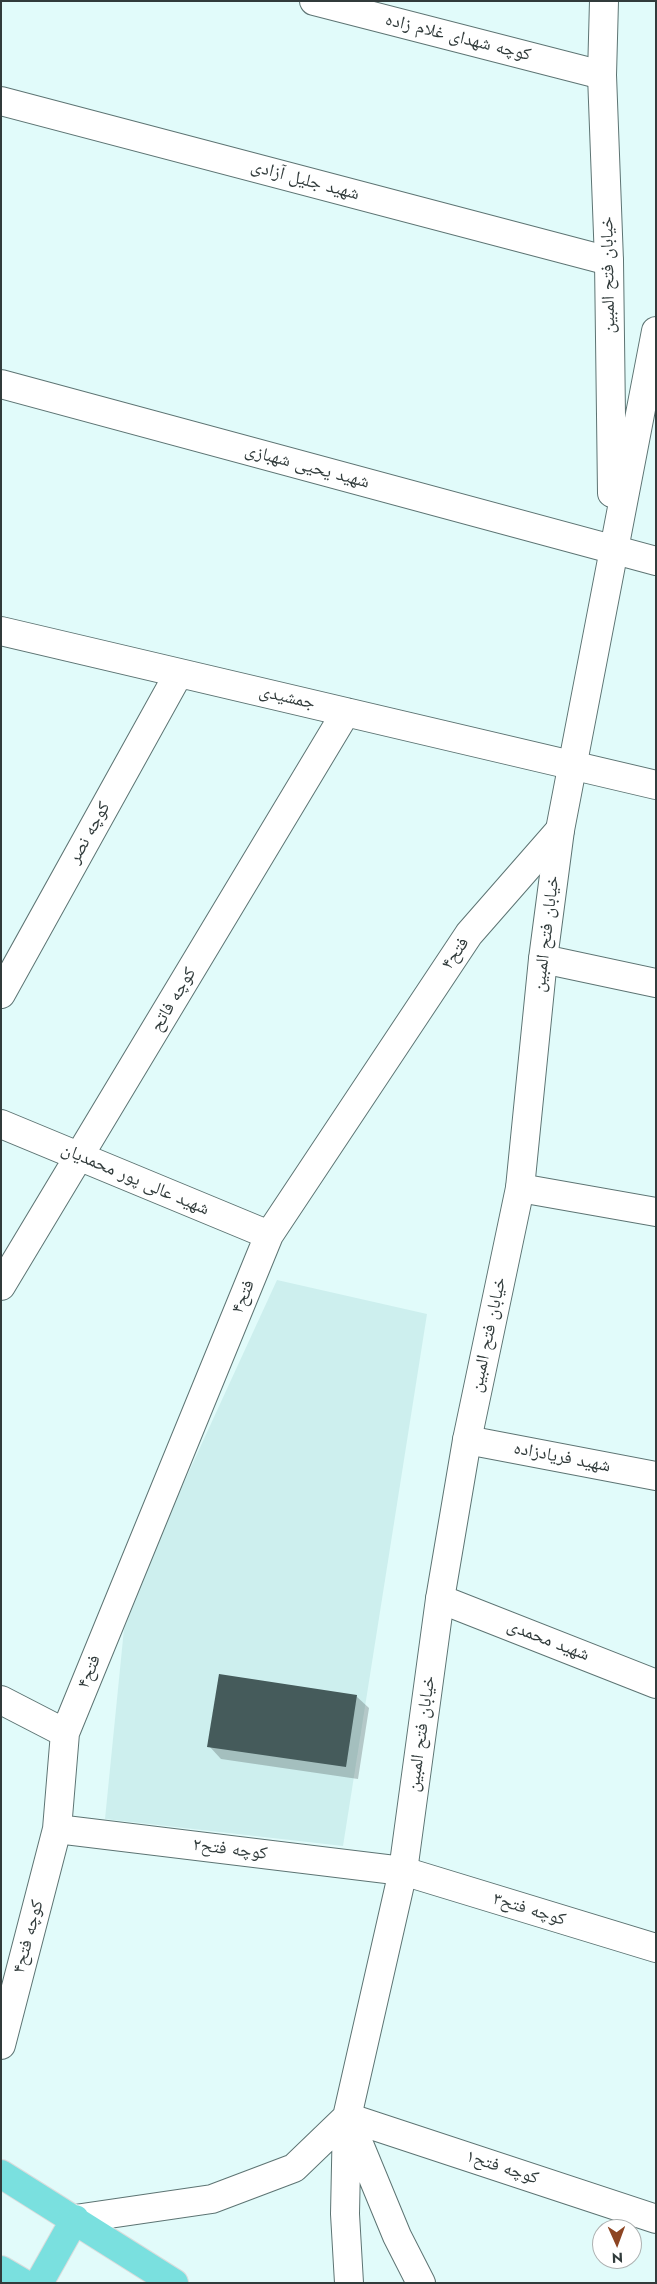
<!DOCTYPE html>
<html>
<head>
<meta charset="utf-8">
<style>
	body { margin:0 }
	#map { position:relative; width:657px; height:2284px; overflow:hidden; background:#e1fbfa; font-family:Jost,sans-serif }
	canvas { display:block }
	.frame { position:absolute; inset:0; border:2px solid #313b3b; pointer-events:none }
	.north { position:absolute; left:592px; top:2219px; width:50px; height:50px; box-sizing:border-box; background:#fff; border:1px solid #adb1b1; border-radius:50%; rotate:178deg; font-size:14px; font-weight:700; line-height:20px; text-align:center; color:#313b3b }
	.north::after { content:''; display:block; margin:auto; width:18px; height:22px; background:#8d4523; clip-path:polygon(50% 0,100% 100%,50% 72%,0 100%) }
</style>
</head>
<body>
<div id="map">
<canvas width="657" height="2284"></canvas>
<div class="frame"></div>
<div class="north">N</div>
</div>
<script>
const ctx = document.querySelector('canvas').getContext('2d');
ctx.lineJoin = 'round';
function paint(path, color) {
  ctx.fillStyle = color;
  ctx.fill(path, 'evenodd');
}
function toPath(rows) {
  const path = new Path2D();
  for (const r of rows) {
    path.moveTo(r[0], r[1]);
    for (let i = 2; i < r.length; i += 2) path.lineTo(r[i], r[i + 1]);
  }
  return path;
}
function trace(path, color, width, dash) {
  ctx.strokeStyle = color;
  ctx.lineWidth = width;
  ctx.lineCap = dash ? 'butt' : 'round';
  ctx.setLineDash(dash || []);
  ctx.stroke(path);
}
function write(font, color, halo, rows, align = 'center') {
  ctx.font = font + ' Jost,"Noto Naskh Arabic",sans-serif';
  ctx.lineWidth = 5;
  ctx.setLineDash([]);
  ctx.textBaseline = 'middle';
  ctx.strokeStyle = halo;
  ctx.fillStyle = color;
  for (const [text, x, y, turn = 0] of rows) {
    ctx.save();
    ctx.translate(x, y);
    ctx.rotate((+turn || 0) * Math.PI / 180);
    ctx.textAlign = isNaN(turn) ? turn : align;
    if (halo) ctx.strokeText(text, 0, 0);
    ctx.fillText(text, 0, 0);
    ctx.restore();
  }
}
paint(toPath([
	[277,1280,427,1314,343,1846,105,1819,124,1629,169,1515]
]), '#cdefee');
paint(toPath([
	[356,1696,369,1708,358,1779,221,1759,209,1746]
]), '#0003');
paint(toPath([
	[219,1674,357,1695,346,1767,207,1747]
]), '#455b5b');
const minor = toPath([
	[314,1,602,75],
	[1,101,609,261],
	[1,384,656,561],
	[1,631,656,785],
	[543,959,656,983],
	[1,994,179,673],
	[1,1124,269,1235],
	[520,1188,656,1212],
	[1,1286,346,712],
	[467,1440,656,1476],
	[440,1599,656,1684],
	[1,1700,65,1733],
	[57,1829,403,1871,656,1948],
	[1,2045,57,1829,65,1733,269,1235,469,934,560,830],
	[347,2117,656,2219]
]);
const tertiary = toPath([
	[604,1,602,75,609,261,612,493],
	[352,2127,397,2236,421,2283],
	[75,2219,212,2199,294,2168,347,2117],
	[349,2283,345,2214,347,2117,403,1871,440,1599,467,1440,520,1188,543,959,560,830,656,331]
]);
const primary = toPath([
	[1,2174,174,2283],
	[1,2270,23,2283],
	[39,2283,75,2219]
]);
trace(minor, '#5d7473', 30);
trace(tertiary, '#5d7473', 30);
trace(primary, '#dadcdc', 30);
trace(minor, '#fff', 28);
trace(tertiary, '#fff', 28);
trace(primary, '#7ae0df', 28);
write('18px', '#313b3b', '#fff', [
	["کوچه شهدای غلام زاده",458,38,14],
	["شهید جلیل آزادی",305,181,15],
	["خیابان فتح المبین",609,275,-91],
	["شهید یحیی شهبازی",307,467,15],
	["جمشیدی",287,698,13],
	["کوچه نصر",90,833,-61],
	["خیابان فتح المبین",547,934,-83],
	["فتح۴",456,954,-56],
	["کوچه فاتح",174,1000,-59],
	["شهید عالی پور محمدیان",135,1180,23],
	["فتح۴",244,1297,-68],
	["خیابان فتح المبین",489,1335,-78],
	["شهید فریادزاده",562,1458,11],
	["شهید محمدی",548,1641,21],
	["فتح۴",90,1672,-68],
	["خیابان فتح المبین",422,1734,-82],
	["کوچه فتح۲",230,1850,7],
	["کوچه فتح۳",529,1910,17],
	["کوچه فتح۴",29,1937,-75],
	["کوچه فتح۱",502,2168,18]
]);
</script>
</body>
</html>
